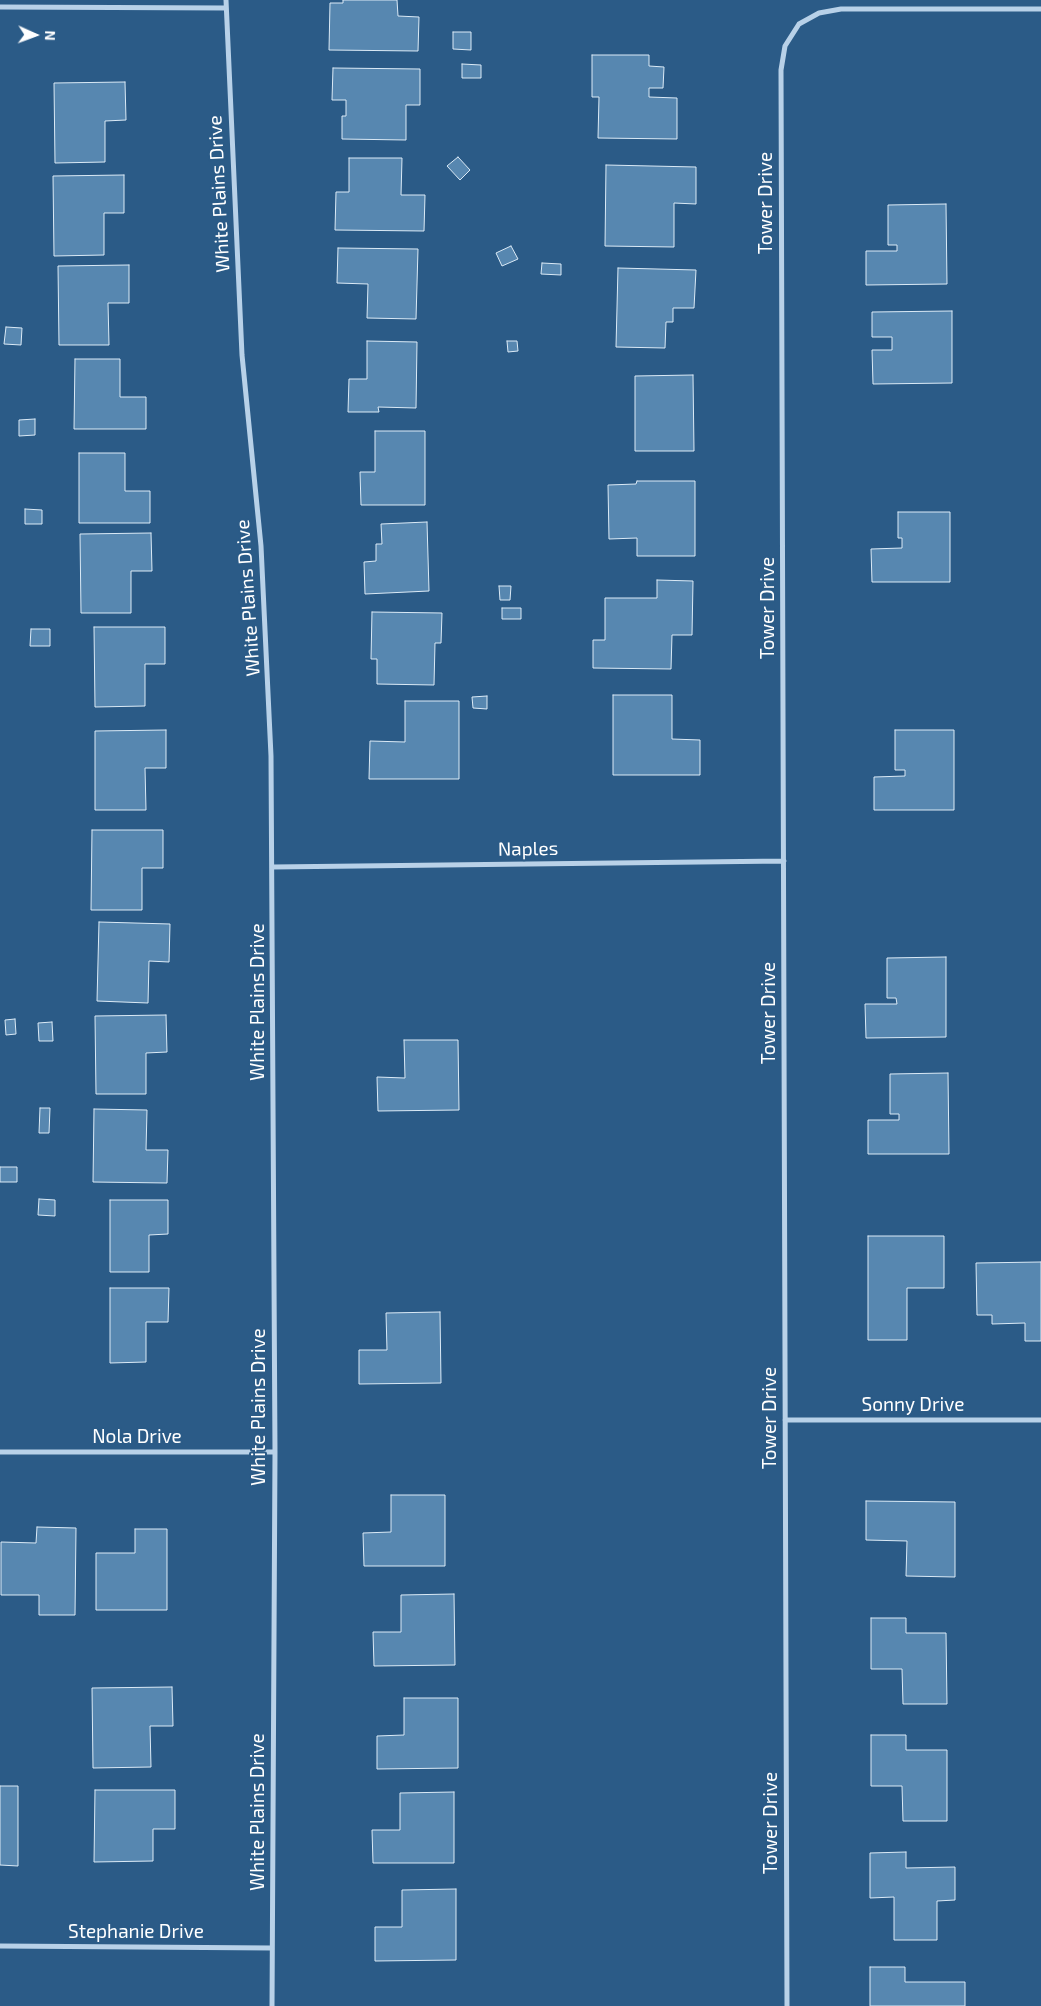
<!DOCTYPE html>
<html>
<head>
<meta charset="utf-8">
<style>
	body { margin:0 }
	#map { position:relative; width:1041px; height:2006px; overflow:hidden; background:#2b5b87; font-family:"Exo 2",sans-serif }
	canvas { display:block }
	.north { position:absolute; left:10px; top:10px; width:50px; height:50px; -webkit-text-stroke:4px #2b5b87; paint-order:stroke; rotate:92deg; font-size:14px; font-weight:700; line-height:20px; text-align:center; color:#fff }
	.north::after { content:''; display:block; margin:auto; width:18px; height:22px; background:#fff; clip-path:polygon(50% 0,100% 100%,50% 72%,0 100%) }
</style>
</head>
<body>
<div id="map">
<canvas width="1041" height="2006"></canvas>
<div class="north">N</div>
</div>
<script>
const ctx = document.querySelector('canvas').getContext('2d');
ctx.lineJoin = 'round';
function paint(path, color) {
  ctx.fillStyle = color;
  ctx.fill(path, 'evenodd');
}
function toPath(rows) {
  const path = new Path2D();
  for (const r of rows) {
    path.moveTo(r[0], r[1]);
    for (let i = 2; i < r.length; i += 2) path.lineTo(r[i], r[i + 1]);
  }
  return path;
}
function trace(path, color, width, dash) {
  ctx.strokeStyle = color;
  ctx.lineWidth = width;
  ctx.lineCap = dash ? 'butt' : 'round';
  ctx.setLineDash(dash || []);
  ctx.stroke(path);
}
function write(font, color, halo, rows, align = 'center') {
  ctx.font = font + ' "Exo 2",sans-serif';
  ctx.lineWidth = 4;
  ctx.setLineDash([]);
  ctx.textBaseline = 'middle';
  ctx.strokeStyle = halo;
  ctx.fillStyle = color;
  for (const [text, x, y, turn = 0] of rows) {
    ctx.save();
    ctx.translate(x, y);
    ctx.rotate((+turn || 0) * Math.PI / 180);
    ctx.textAlign = isNaN(turn) ? turn : align;
    if (halo) ctx.strokeText(text, 0, 0);
    ctx.fillText(text, 0, 0);
    ctx.restore();
  }
}
const building = toPath([
	[343,0,397,0,398,16,419,17,418,51,329,50,330,3,343,3,343,0],
	[453,32,471,32,471,50,453,49,453,32],
	[592,55,649,55,649,66,664,67,663,88,649,88,649,97,677,98,677,139,598,138,599,97,592,97,592,55],
	[462,64,481,65,481,78,462,78,462,64],
	[333,68,420,69,420,105,406,105,406,140,342,139,342,116,346,116,346,100,332,100,333,68],
	[125,82,126,120,105,121,105,162,55,163,54,83,125,82],
	[458,157,470,170,460,180,447,166,458,157],
	[349,158,402,158,401,195,425,195,424,231,335,230,336,192,349,192,349,158],
	[606,165,696,167,696,204,674,203,674,247,605,246,606,165],
	[124,175,124,213,104,213,104,255,54,256,53,176,124,175],
	[946,204,947,284,866,285,866,251,897,251,897,245,888,245,888,205,946,204],
	[511,246,518,259,502,266,496,253,511,246],
	[338,248,418,249,416,319,367,318,368,284,337,283,338,248],
	[542,263,561,264,561,275,541,274,542,263],
	[129,265,129,303,108,303,109,345,59,345,58,266,129,265],
	[618,268,696,270,694,308,673,308,673,322,666,322,665,348,616,347,618,268],
	[952,311,952,383,873,384,872,350,892,350,892,337,872,337,872,312,952,311],
	[6,327,22,328,21,345,4,344,6,327],
	[367,341,417,342,416,408,378,407,379,412,348,412,349,379,367,379,367,341],
	[507,341,517,341,518,351,508,352,507,341],
	[75,359,120,359,120,397,146,397,146,429,74,429,75,359],
	[693,375,694,451,635,451,635,376,693,375],
	[35,419,35,435,19,436,19,420,35,419],
	[375,431,425,431,425,505,361,505,360,472,375,472,375,431],
	[79,453,125,453,125,491,150,491,150,523,79,523,79,453],
	[637,481,695,481,695,556,637,556,637,538,609,539,608,485,636,484,637,481],
	[25,509,42,510,42,524,25,524,25,509],
	[898,512,950,512,950,582,872,582,871,549,902,548,902,538,898,538,898,512],
	[427,522,429,591,365,594,364,562,376,561,376,544,382,544,381,524,427,522],
	[151,533,152,571,131,571,131,613,81,613,80,534,151,533],
	[657,580,693,581,692,635,672,635,671,669,593,668,593,640,605,640,605,598,657,598,657,580],
	[499,586,511,586,510,600,500,600,499,586],
	[502,608,521,608,521,619,502,619,502,608],
	[372,612,442,613,441,643,435,643,434,685,377,684,377,659,371,659,372,612],
	[94,627,165,627,165,664,145,664,145,706,95,707,94,627],
	[31,629,50,629,50,646,30,646,31,629],
	[613,695,672,695,672,739,700,740,700,775,613,775,613,695],
	[487,696,487,709,473,708,472,697,487,696],
	[405,701,459,701,459,779,369,779,370,741,405,742,405,701],
	[166,730,166,768,145,768,146,810,95,810,95,731,166,730],
	[895,730,954,730,954,810,874,810,874,777,905,776,905,770,895,770,895,730],
	[92,830,163,830,163,868,142,868,142,910,91,910,92,830],
	[99,922,170,924,169,962,149,961,148,1003,97,1001,99,922],
	[946,957,946,1037,866,1038,865,1004,897,1004,896,998,887,998,887,958,946,957],
	[166,1015,167,1052,146,1053,146,1094,96,1094,95,1016,166,1015],
	[15,1019,16,1034,6,1035,5,1020,15,1019],
	[52,1022,53,1041,39,1041,38,1023,52,1022],
	[404,1040,458,1040,459,1110,378,1111,377,1077,405,1078,404,1040],
	[948,1073,949,1154,868,1154,868,1120,899,1120,899,1114,890,1114,890,1074,948,1073],
	[40,1108,50,1108,49,1133,39,1133,40,1108],
	[94,1109,147,1110,146,1150,168,1150,167,1183,93,1182,94,1109],
	[0,1167,17,1167,17,1182,0,1182,0,1167],
	[39,1199,55,1200,55,1216,38,1215,39,1199],
	[110,1200,168,1200,168,1234,149,1235,149,1272,110,1272,110,1200],
	[868,1236,944,1236,944,1288,907,1288,907,1340,868,1340,868,1236],
	[1041,1262,1041,1341,1025,1341,1025,1323,992,1324,992,1315,977,1315,976,1263,1041,1262],
	[110,1288,169,1288,168,1322,146,1322,146,1362,110,1363,110,1288],
	[440,1312,441,1383,359,1384,359,1350,387,1350,386,1313,440,1312],
	[391,1495,445,1495,445,1566,364,1566,363,1533,391,1532,391,1495],
	[866,1501,955,1502,955,1577,906,1576,907,1541,866,1540,866,1501],
	[37,1527,76,1528,75,1615,39,1615,39,1595,1,1595,1,1542,36,1543,37,1527],
	[135,1529,167,1529,167,1610,96,1610,96,1553,135,1553,135,1529],
	[454,1594,455,1665,374,1666,373,1632,401,1632,401,1595,454,1594],
	[871,1618,906,1618,906,1633,946,1633,947,1704,903,1704,902,1669,871,1669,871,1618],
	[172,1687,173,1726,150,1726,151,1767,93,1768,92,1688,172,1687],
	[404,1698,458,1698,458,1768,377,1769,377,1736,404,1735,404,1698],
	[871,1735,906,1735,906,1750,947,1750,947,1821,903,1821,902,1786,871,1786,871,1735],
	[0,1786,18,1786,18,1866,0,1865,0,1786],
	[95,1790,175,1790,175,1829,153,1829,153,1861,94,1862,95,1790],
	[454,1792,454,1863,373,1863,372,1830,400,1830,400,1793,454,1792],
	[906,1852,906,1868,955,1867,955,1900,937,1901,937,1940,894,1940,894,1897,870,1898,870,1853,906,1852],
	[456,1889,456,1960,375,1961,375,1927,402,1927,402,1890,456,1889],
	[870,1967,905,1967,905,1982,965,1982,965,2006,870,2006,870,1967]
]);
paint(building, '#5787b0');
trace(building, '#dbeaf6', 1);
trace(toPath([
	[226,0,242,355,261,546,271,756,275,1452,272,2006],
	[0,7,226,8],
	[273,867,784,861],
	[785,1420,1041,1420],
	[0,1452,275,1452],
	[0,1946,272,1948],
	[787,2006,781,70,785,46,799,24,819,13,841,9,1041,9]
]), '#b8d1e8', 5);
write('19px', '#fff', '#2b5b87', [
	["White Plains Drive",219,194,-93],
	["Tower Drive",766,203,-90],
	["White Plains Drive",248,598,-94],
	["Tower Drive",768,608,-90],
	["Naples",528,849,-1],
	["White Plains Drive",258,1002,-90],
	["Tower Drive",769,1013,-90],
	["Sonny Drive",913,1405],
	["White Plains Drive",259,1407,-90],
	["Tower Drive",770,1418,-90],
	["Nola Drive",137,1437],
	["White Plains Drive",258,1812,-90],
	["Tower Drive",771,1823,-90],
	["Stephanie Drive",136,1932]
]);
</script>
</body>
</html>
